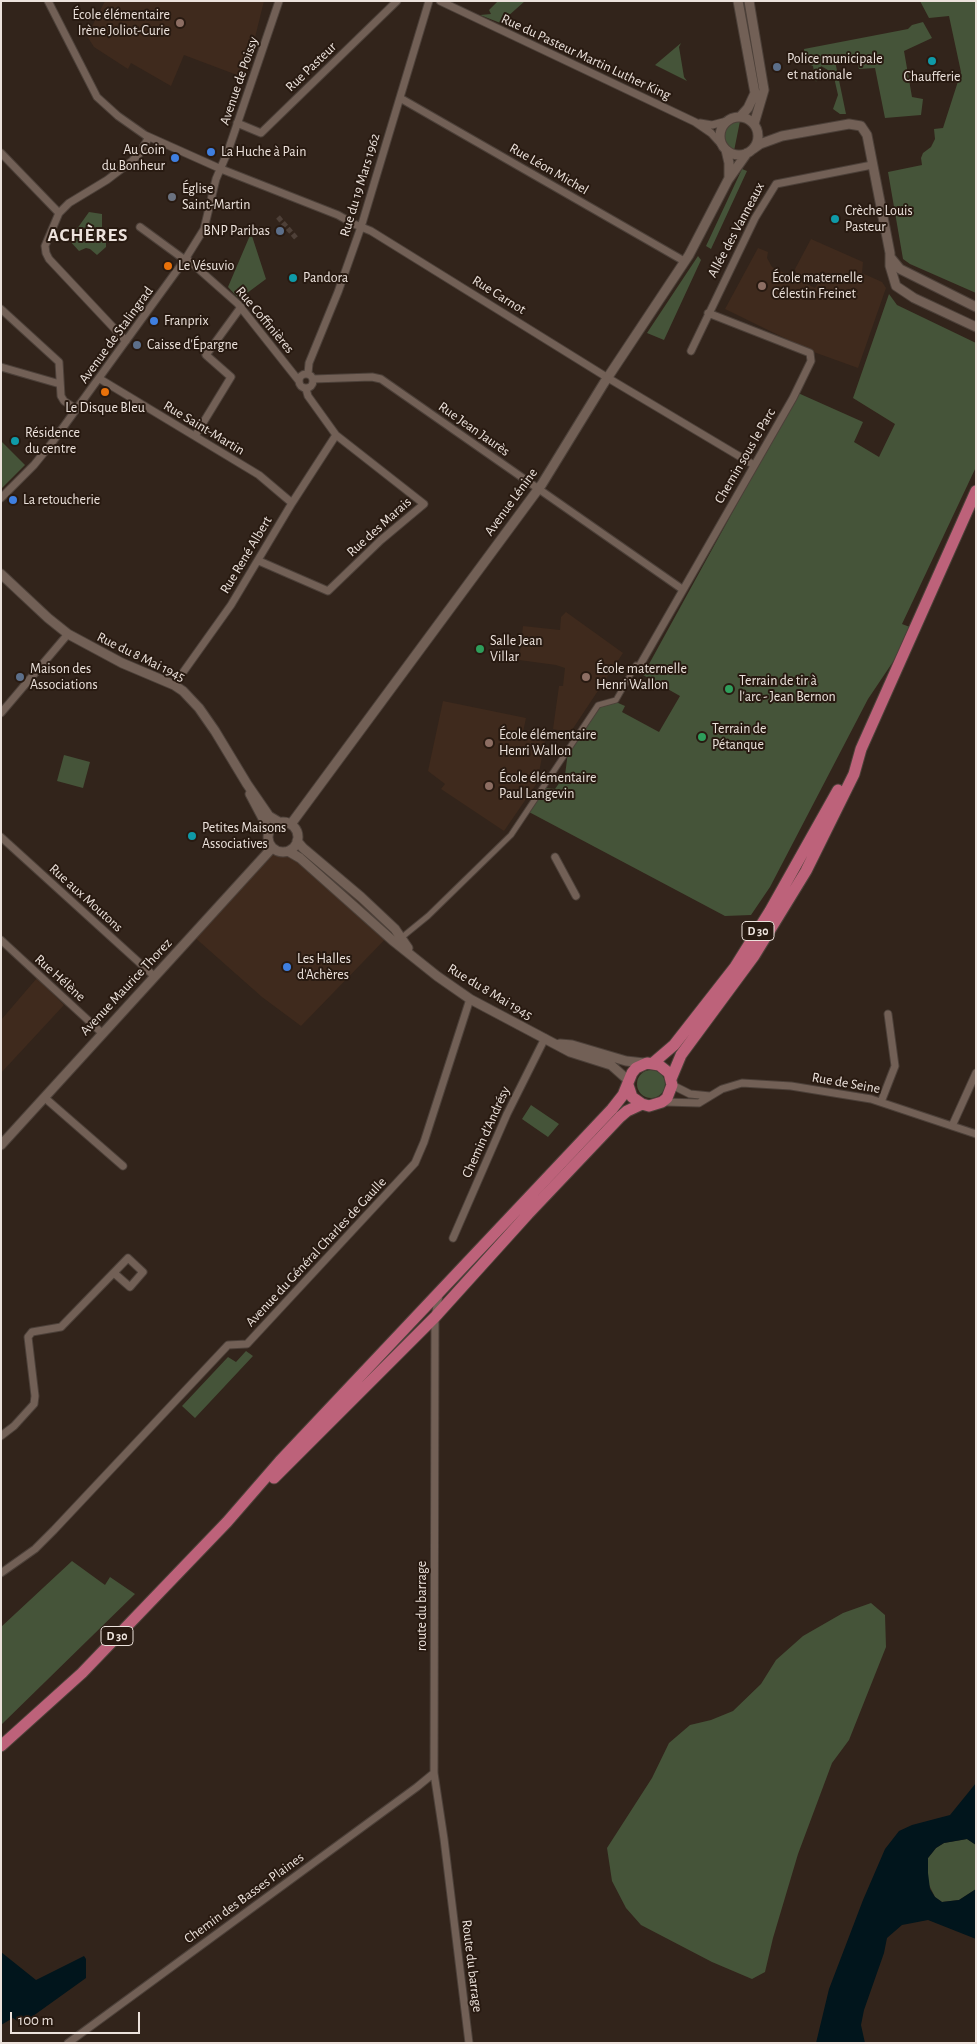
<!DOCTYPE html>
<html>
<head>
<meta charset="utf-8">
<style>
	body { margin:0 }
	#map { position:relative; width:977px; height:2044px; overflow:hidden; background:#32241b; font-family:"Alegreya Sans",sans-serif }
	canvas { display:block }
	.frame { position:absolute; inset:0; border:2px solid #ece2dc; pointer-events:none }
	.scale { position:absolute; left:10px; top:2012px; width:130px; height:22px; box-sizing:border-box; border:2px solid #ece2dc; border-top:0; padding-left:6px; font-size:15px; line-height:18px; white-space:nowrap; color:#ece2dc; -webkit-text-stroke:4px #281a11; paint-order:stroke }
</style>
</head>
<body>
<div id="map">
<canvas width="977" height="2044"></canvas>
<div class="frame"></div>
<div class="scale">100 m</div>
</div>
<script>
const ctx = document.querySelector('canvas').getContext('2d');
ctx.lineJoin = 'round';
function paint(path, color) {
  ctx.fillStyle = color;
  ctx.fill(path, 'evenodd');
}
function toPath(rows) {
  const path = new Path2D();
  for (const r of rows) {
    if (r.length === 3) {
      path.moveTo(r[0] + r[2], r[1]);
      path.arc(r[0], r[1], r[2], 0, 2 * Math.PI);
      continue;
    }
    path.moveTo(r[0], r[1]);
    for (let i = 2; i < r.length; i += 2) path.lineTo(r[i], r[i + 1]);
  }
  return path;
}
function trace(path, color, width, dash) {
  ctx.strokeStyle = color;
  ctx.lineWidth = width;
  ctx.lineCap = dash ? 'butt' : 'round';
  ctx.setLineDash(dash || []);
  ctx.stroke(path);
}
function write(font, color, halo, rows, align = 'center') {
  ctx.font = font + ' "Alegreya Sans",sans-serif';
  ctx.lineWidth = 4;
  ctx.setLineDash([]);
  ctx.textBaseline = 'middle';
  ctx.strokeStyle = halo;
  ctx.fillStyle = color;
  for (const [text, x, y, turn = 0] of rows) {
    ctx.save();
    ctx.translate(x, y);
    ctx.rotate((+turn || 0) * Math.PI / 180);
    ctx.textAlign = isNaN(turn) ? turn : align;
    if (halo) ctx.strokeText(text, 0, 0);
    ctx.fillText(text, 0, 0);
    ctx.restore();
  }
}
paint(toPath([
	[105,1,264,1,245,78,184,55,171,86,131,63,128,69,94,47,87,36],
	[811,239,863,262,862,273,882,282,886,288,858,368,811,351,725,309,758,248,768,252,767,258,772,267,815,288,818,283,796,273,795,269],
	[566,612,623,653,570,733,553,729,559,686,563,686,565,668,556,665,519,660,523,626,560,630,561,617],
	[443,701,526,718,522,737,545,741,537,783,504,831,441,789,445,784,428,771],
	[272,848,303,848,395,929,301,1026,262,997,192,935],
	[37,978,64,1005,1,1073,1,1020]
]), '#3f2a1d');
paint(toPath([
	[498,1,525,1,507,17,503,24,480,15,491,14,489,10],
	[920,1,976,1,976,293,910,264,903,259,888,172,922,165,921,158,923,153,931,147,935,139,934,129,943,128,961,72,949,16,929,18],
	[923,22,932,38,904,51,912,97,923,99,921,115,885,118,875,68,859,69,855,56,835,61,846,114,840,114,833,109,838,95,833,73,821,66,816,82,813,66,806,63,804,49,908,29,912,25],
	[681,43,679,47,684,77,687,81,655,65],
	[734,121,740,121,734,151,725,144,723,136,726,127],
	[742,169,747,171,711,249,706,246],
	[89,212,102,214,102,230,106,230,106,247,97,255,90,249,86,248,79,251,69,240],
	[251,233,266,279,239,299,228,287],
	[698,256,701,260,664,340,647,333],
	[889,294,897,305,976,343,976,467,902,624,915,629,868,699,770,887,751,915,725,916,529,812,545,788,555,789,565,775,568,752,599,707,616,702,625,706,622,712,659,732,680,696,643,675,798,393,863,422,854,442,879,457,895,424,853,398],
	[1,441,25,465,1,489],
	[64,755,90,762,83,788,57,781],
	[651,1084,14],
	[531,1105,559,1124,548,1137,522,1119],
	[246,1351,253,1356,195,1418,182,1406,228,1357,236,1362],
	[72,1561,105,1585,110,1577,135,1594,1,1725,1,1627],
	[871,1603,885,1615,886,1647,849,1740,832,1763,798,1854,773,1938,765,1972,752,1979,712,1962,641,1925,626,1908,612,1881,607,1848,652,1778,669,1743,690,1725,711,1720,733,1711,761,1684,776,1660,803,1636,843,1613],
	[967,1839,976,1845,976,1889,959,1900,942,1902,935,1897,928,1883,928,1858,936,1848,944,1843]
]), '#455439');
paint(toPath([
	[976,1783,976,1845,967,1839,944,1843,936,1848,928,1858,928,1873,930,1889,935,1897,942,1902,959,1900,976,1889,976,1939,928,1920,902,1925,887,1938,884,1953,864,2010,861,2025,865,2043,816,2043,829,1989,863,1900,885,1849,899,1831,912,1825,950,1815],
	[1,1952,36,1980,84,1956,86,1959,86,1978,26,2021,19,2022,13,2018,1,2025]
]), '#01151c');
trace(toPath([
	[278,217,297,239]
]), '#4e4038', 5, [5, 2.5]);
const pedestrian = toPath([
	[401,938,428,916,511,835,598,705,616,700,636,665]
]);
const minor = toPath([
	[48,1,97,97,118,116,145,135,221,169,338,215,354,224,371,231,608,378,754,465],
	[440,1,695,122,711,133,721,144],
	[400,98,684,261],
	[237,123,261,133,397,1],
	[700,123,712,125,727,121],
	[1,153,59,213],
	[140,227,185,260],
	[186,258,238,304,299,381],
	[1,309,59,362,61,396,64,401,76,409],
	[126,341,49,259,46,253,45,246,59,213,69,203,107,180,132,161,139,154,149,137],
	[691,351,755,218,776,184,872,165],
	[1,367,60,384],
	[306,381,7],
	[308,374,309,363,338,292,361,227,429,1],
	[100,379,259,475,292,503],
	[313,379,372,377,381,379,682,589],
	[195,436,231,377,206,355,241,307],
	[1,498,34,465,51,444,186,258,204,229,216,179,228,151,279,1],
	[259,561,328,591,381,540,424,504,336,435,308,396,306,389],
	[640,665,793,398,811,361,810,353,708,313],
	[174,685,231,605,292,503,336,435],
	[1,713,68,634],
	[1,837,154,976],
	[555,857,576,896],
	[1,940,103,1034],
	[672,1085,690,1094,710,1096],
	[45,1098,123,1166],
	[665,1102,699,1103,722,1089,742,1083,791,1086,871,1099,976,1134],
	[881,1102,895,1066,888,1014],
	[952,1126,976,1073],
	[453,1238,507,1114,545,1038],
	[439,1295,435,1317,434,1773,444,1839,469,2043],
	[1,1436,14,1426,34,1404,35,1396,28,1337,32,1332,61,1327,128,1258,143,1272,130,1287,114,1273],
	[1,1573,35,1549,54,1530,228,1345,247,1344,415,1163,424,1142,470,999],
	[68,2043,417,1787,434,1773]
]);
const tertiary = toPath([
	[738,1,755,93,748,108,740,117],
	[749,1,764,90,754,124],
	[739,136,19],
	[753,149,760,144,782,136,849,124,861,126,867,135,890,253,890,266,896,286,914,298,976,327],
	[726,150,729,163,729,177],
	[891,258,900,269,976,307],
	[1,574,48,618,68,634,122,663,174,685,183,691,199,708,215,731,247,784,269,816,279,822],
	[250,794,269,830],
	[283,837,15],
	[291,824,542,484,604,383,689,255,728,180,747,153],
	[297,841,303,848,361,897,395,929,408,948],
	[288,851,300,858,392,940,437,976,470,999,570,1052,611,1065,629,1081],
	[560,1044,572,1045,626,1061,644,1063],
	[1,1145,272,848]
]);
const primary = toPath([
	[653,1063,674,1045,735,967,770,911,838,790],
	[671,1079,681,1055,754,956,806,871,854,774,861,749,976,491],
	[274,1478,435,1317,528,1214,620,1117,627,1111,642,1104],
	[1,1746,82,1673,227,1522,280,1461,612,1109,623,1095,632,1073,636,1068,647,1063,659,1065,669,1073,672,1085,667,1098,662,1102,649,1106,642,1104,632,1097,628,1085]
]);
trace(pedestrian, '#4c4039', 7);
trace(minor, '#4c4039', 9);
trace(tertiary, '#4c4039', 11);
trace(primary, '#4c4039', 13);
trace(pedestrian, '#726056', 5);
trace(minor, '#726056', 7);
trace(tertiary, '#726056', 9);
trace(primary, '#bd627a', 11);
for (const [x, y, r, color] of [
	[180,23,5,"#8d6e63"],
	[932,61,5,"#0f9aa8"],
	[777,67,5,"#5c6f8a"],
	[211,152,5,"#3f7fe0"],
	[175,158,5,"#3f7fe0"],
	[172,197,5,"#6b7280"],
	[835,219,5,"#0f9aa8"],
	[280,231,5,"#5c6f8a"],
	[168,266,5,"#e8710a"],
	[293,278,5,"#0f9aa8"],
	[762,286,5,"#8d6e63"],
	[154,321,5,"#3f7fe0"],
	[137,345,5,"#5c6f8a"],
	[105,392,5,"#e8710a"],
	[15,441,5,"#0f9aa8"],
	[13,500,5,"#3f7fe0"],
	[480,649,5,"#2e9e5b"],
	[20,677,5,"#5c6f8a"],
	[586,677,5,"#8d6e63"],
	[729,689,5,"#2e9e5b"],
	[702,737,5,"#2e9e5b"],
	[489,743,5,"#8d6e63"],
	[489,786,5,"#8d6e63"],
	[192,836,5,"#0f9aa8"],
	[287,967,5,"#3f7fe0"]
]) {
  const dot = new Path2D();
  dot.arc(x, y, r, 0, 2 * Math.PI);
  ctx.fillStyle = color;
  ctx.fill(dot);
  trace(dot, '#281a11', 2);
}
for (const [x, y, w] of [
	[758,931,32],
	[117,1636,32]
]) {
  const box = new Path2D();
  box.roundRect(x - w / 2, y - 9.5, w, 19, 4);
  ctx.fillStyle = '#281a11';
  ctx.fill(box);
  trace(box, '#ece2dc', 1);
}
write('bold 12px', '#ece2dc', null, [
	["D 30",758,931],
	["D 30",117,1636]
]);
write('14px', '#ece2dc', '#281a11', [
	["École élémentaire",170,15,"right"],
	["Irène Joliot-Curie",170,31,"right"],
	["Police municipale",787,59],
	["et nationale",787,75],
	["Chaufferie",932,77,"center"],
	["Au Coin",165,150,"right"],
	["du Bonheur",165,166,"right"],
	["La Huche à Pain",221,152],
	["Église",182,189],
	["Saint-Martin",182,205],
	["Crèche Louis",845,211],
	["Pasteur",845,227],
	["BNP Paribas",270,231,"right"],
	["Le Vésuvio",178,266],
	["Pandora",303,278],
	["École maternelle",772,278],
	["Célestin Freinet",772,294],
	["Franprix",164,321],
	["Caisse d'Épargne",147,345],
	["Le Disque Bleu",105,408,"center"],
	["Résidence",25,433],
	["du centre",25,449],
	["La retoucherie",23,500],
	["Salle Jean",490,641],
	["Villar",490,657],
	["Maison des",30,669],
	["Associations",30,685],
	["École maternelle",596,669],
	["Henri Wallon",596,685],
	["Terrain de tir à",739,681],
	["l'arc - Jean Bernon",739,697],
	["Terrain de",712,729],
	["Pétanque",712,745],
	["École élémentaire",499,735],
	["Henri Wallon",499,751],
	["École élémentaire",499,778],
	["Paul Langevin",499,794],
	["Petites Maisons",202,828],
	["Associatives",202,844],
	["Les Halles",297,959],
	["d'Achères",297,975]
], 'left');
write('14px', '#ece2dc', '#281a11', [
	["Rue du Pasteur Martin Luther King",586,57,25],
	["Rue Pasteur",311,67,-44],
	["Avenue de Poissy",239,81,-71],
	["Rue Léon Michel",549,169,30],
	["Rue du 19 Mars 1962",360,185,-73],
	["Allée des Vanneaux",736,230,-62],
	["Rue Carnot",499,295,32],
	["Rue Coffinières",265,320,50],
	["Avenue de Stalingrad",116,335,-54],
	["Rue Saint-Martin",204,428,31],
	["Rue Jean Jaurès",474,429,35],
	["Chemin sous le Parc",745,456,-60],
	["Avenue Lénine",511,502,-54],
	["Rue des Marais",379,527,-42],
	["Rue René Albert",246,555,-59],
	["Rue du 8 Mai 1945",141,657,26],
	["Rue aux Moutons",86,898,42],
	["Rue Hélène",60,978,42],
	["Avenue Maurice Thorez",126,987,-47],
	["Rue du 8 Mai 1945",490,992,31],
	["Rue de Seine",846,1083,10],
	["Chemin d'Andrésy",486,1132,-66],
	["Avenue du Général Charles de Gaulle",316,1252,-47],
	["route du barrage",422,1606,-90],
	["Chemin des Basses Plaines",244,1898,-36],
	["Route du barrage",472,1966,83]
]);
ctx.letterSpacing = '1px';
write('bold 19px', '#ece2dc', '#281a11', [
	["ACHÈRES",88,235]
]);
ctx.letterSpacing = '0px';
</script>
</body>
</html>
